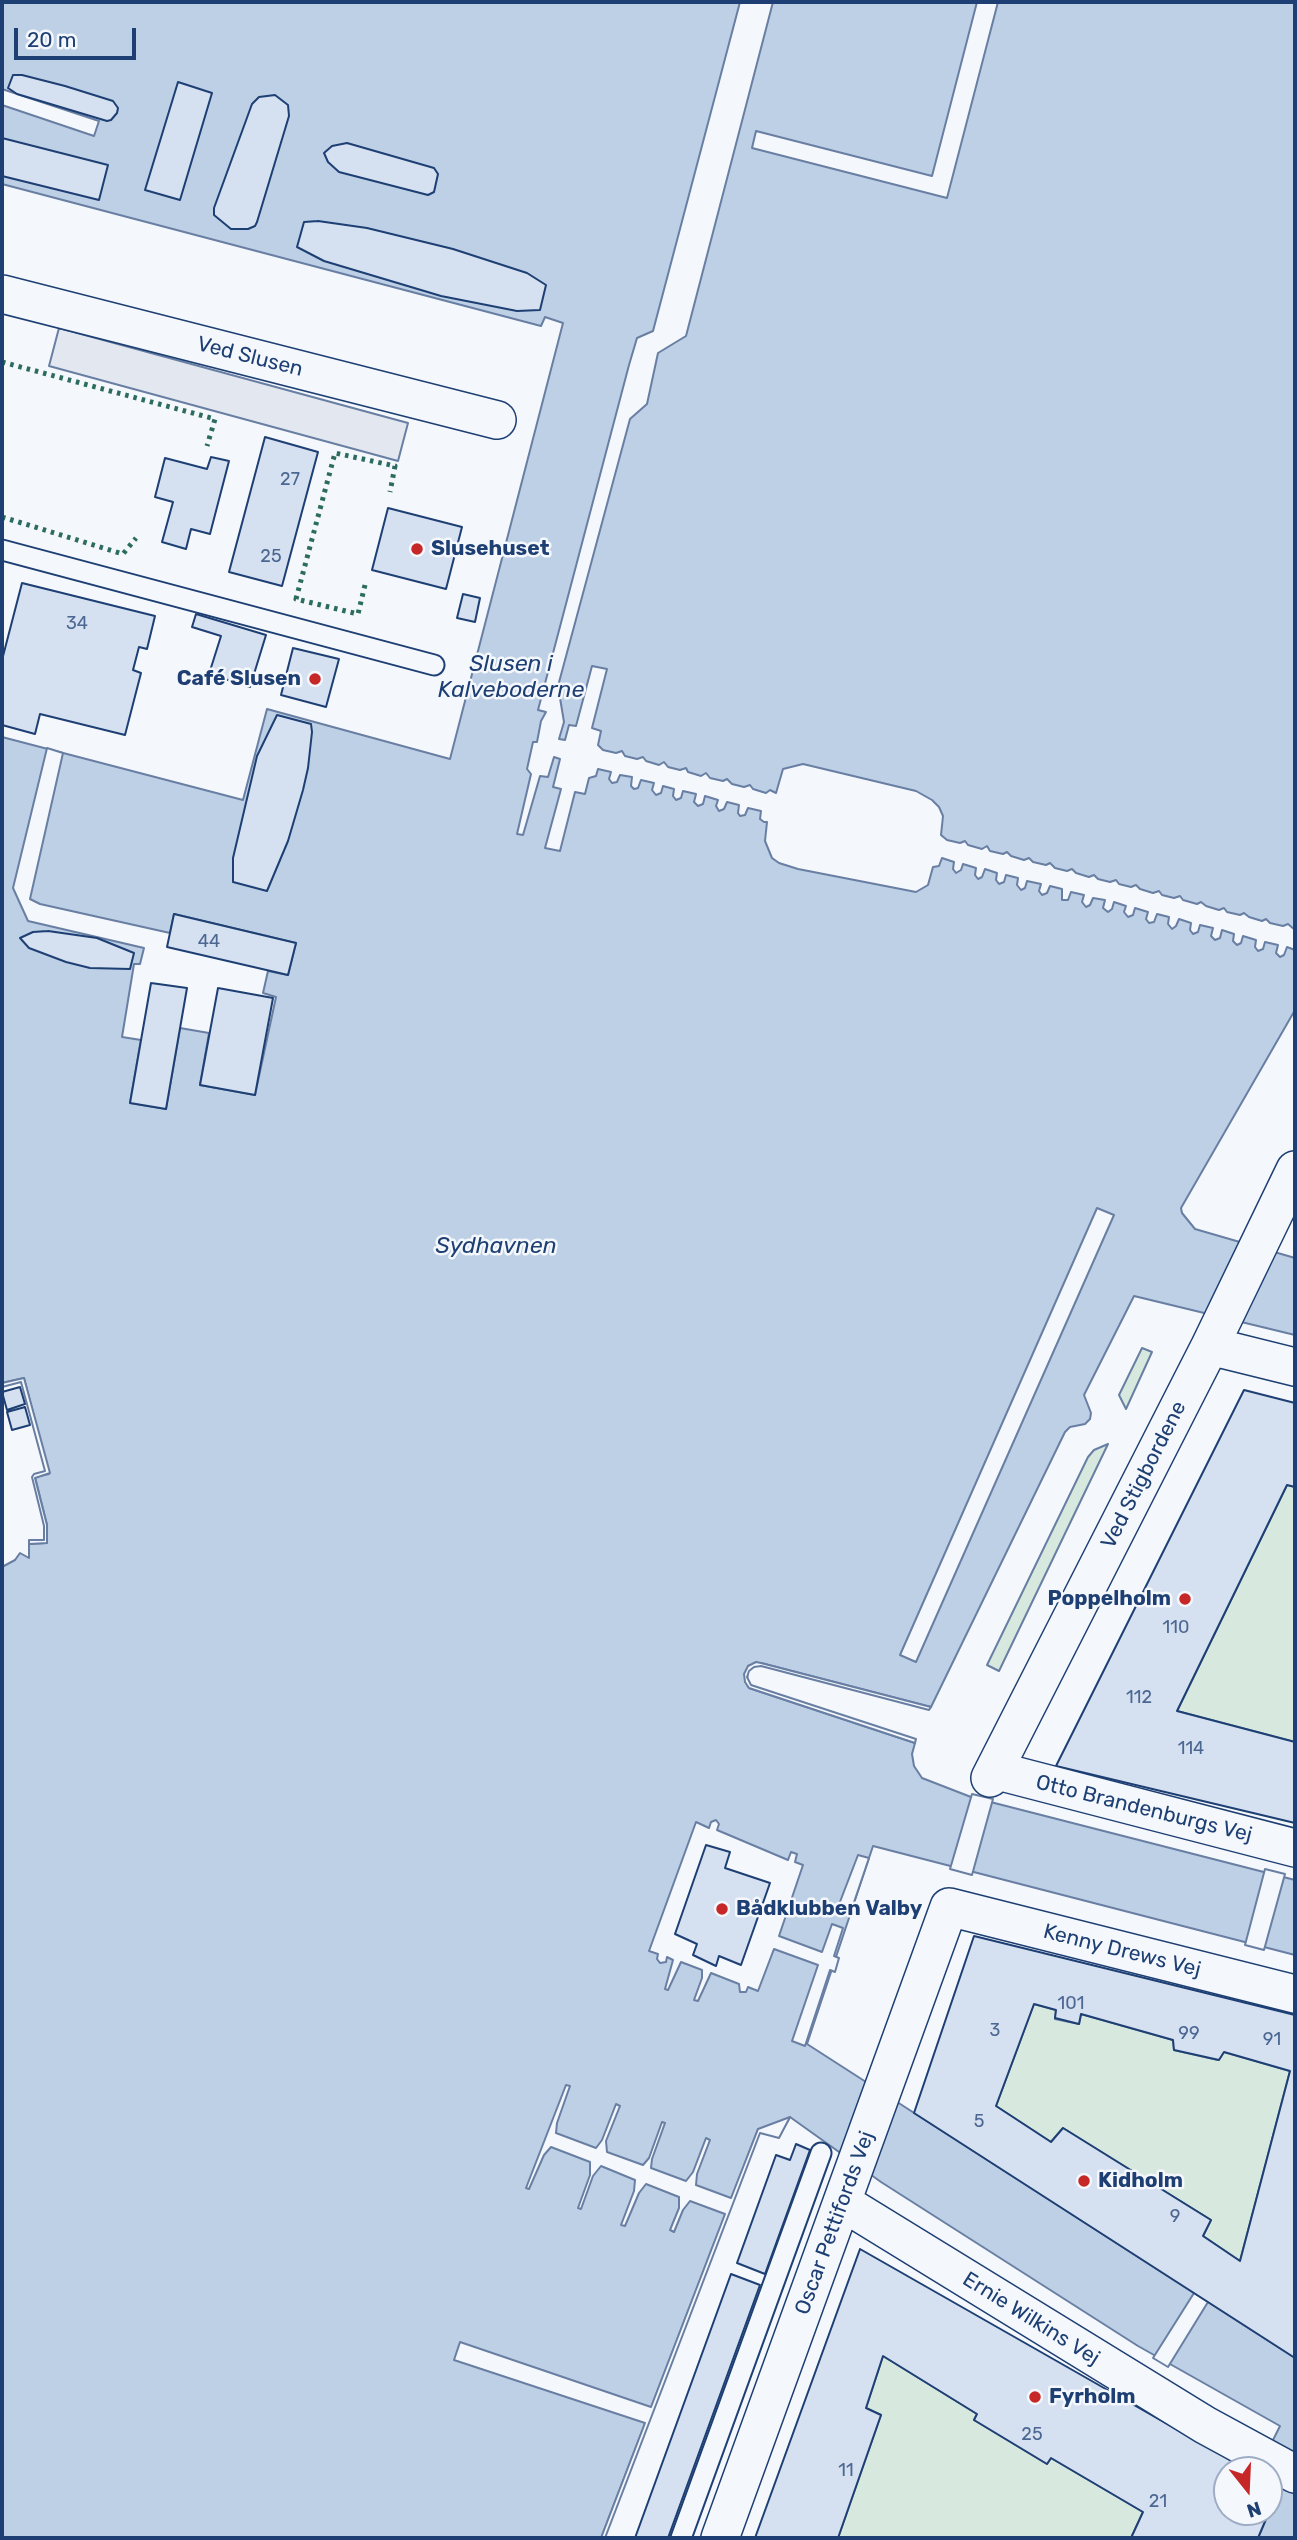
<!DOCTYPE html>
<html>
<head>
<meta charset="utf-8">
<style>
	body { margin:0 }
	#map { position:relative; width:1297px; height:2540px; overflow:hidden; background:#f4f7fb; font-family:Rubik,sans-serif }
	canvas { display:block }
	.frame { position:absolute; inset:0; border:4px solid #1d3f73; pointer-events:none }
	.north { position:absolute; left:1213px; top:2456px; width:70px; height:70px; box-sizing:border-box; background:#f4f7fb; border:2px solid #9eadc5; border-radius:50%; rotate:162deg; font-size:19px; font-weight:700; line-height:28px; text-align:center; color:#1d3f73 }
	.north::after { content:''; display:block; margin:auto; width:24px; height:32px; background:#c62828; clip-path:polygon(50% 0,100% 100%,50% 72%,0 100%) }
	.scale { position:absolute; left:14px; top:28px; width:122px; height:32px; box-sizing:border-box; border:4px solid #1d3f73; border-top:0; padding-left:9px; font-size:21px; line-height:24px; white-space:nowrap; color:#1d3f73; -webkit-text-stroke:5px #f4f7fb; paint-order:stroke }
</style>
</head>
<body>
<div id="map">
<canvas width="1297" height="2540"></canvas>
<div class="frame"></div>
<div class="north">N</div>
<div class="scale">20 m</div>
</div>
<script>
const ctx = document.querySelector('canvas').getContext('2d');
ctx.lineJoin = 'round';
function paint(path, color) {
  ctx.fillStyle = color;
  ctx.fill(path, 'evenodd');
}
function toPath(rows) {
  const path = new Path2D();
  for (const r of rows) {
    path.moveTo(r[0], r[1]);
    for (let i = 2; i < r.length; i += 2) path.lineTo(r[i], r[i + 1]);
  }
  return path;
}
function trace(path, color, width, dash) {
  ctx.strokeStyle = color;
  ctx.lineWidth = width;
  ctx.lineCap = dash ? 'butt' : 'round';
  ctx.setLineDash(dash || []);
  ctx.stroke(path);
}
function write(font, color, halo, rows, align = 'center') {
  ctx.font = font + ' Rubik,sans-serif';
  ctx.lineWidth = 5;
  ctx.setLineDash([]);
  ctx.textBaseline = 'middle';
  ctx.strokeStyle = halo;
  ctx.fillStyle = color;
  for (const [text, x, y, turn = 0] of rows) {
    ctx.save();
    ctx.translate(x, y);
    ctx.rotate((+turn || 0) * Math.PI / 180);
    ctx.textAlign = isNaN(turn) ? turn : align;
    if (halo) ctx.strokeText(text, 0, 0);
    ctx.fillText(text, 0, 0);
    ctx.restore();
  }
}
const green = toPath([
	[1142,1348,1152,1352,1126,1409,1119,1395,1142,1348],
	[1108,1444,999,1671,987,1665,1088,1457,1094,1450,1108,1444],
	[1287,1485,1295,1487,1295,1742,1177,1711,1287,1485],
	[1034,2004,1056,2010,1055,2019,1079,2024,1081,2014,1173,2040,1174,2050,1218,2060,1224,2052,1290,2071,1240,2261,1203,2236,1211,2220,1063,2128,1051,2142,996,2106,1034,2004],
	[883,2356,977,2414,974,2420,1047,2464,1051,2458,1143,2512,1131,2538,838,2538,881,2415,866,2408,883,2356]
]);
paint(green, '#d7e8df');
trace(green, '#687fa3', 2);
const parking = toPath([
	[59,328,408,423,398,461,49,366,59,328]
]);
paint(parking, '#e3e8f0');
trace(parking, '#687fa3', 2);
const water = toPath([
	[2,2,1295,2,1295,1010,1181,1208,1182,1213,1195,1229,1295,1258,1295,1335,1134,1296,1084,1395,1091,1413,1090,1419,1085,1424,1070,1427,1065,1432,931,1707,761,1663,748,1666,747,1685,749,1688,915,1743,912,1754,914,1766,922,1778,971,1797,1295,1880,1295,1955,873,1846,807,2044,1295,2358,1295,2538,1258,2538,1280,2486,1258,2470,1280,2426,1138,2346,881,2182,790,2117,780,2135,758,2129,601,2538,2,2538,2,1567,15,1560,20,1553,29,1558,29,1544,47,1543,47,1525,35,1477,49,1474,24,1378,2,1383,2,737,243,800,267,709,450,759,563,323,545,317,541,326,2,184,2,2]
]);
paint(water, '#bed0e5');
trace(water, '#687fa3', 2);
const pier = toPath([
	[740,2,773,2,686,336,658,353,647,404,630,419,558,686,564,722,559,739,565,740,569,725,576,726,592,666,607,669,592,728,601,731,598,745,603,750,616,753,622,751,625,756,637,759,643,757,646,761,659,765,664,762,668,767,680,770,686,768,688,772,701,776,706,773,710,778,723,781,727,779,732,784,744,787,750,785,753,789,766,793,770,790,776,793,783,769,803,764,916,791,932,800,939,807,943,816,941,835,947,840,960,843,965,841,968,845,982,849,987,846,990,851,1003,854,1007,852,1011,856,1024,860,1029,858,1033,862,1046,865,1050,863,1055,868,1067,871,1072,869,1076,873,1089,877,1094,875,1098,879,1110,882,1116,880,1119,884,1131,887,1136,885,1140,889,1153,893,1159,891,1162,895,1174,898,1180,896,1183,900,1197,904,1201,902,1206,906,1219,910,1224,908,1227,912,1240,915,1244,913,1249,917,1262,921,1266,919,1270,923,1283,926,1288,924,1295,930,1295,950,1287,947,1284,955,1280,957,1276,953,1278,945,1265,942,1263,949,1258,951,1255,947,1256,940,1243,936,1241,943,1237,945,1233,941,1234,934,1222,930,1220,938,1215,940,1211,936,1213,928,1200,925,1198,932,1193,934,1190,930,1191,923,1179,919,1176,926,1172,929,1168,924,1169,917,1157,914,1154,922,1149,923,1146,919,1148,912,1135,908,1133,915,1128,917,1124,912,1126,906,1114,902,1112,909,1108,912,1103,908,1105,900,1093,898,1090,905,1086,907,1082,902,1084,895,1071,892,1068,900,1062,900,1062,889,1050,886,1047,893,1042,895,1039,891,1041,884,1027,881,1025,888,1021,890,1017,885,1018,878,1006,875,1004,882,999,884,996,880,997,873,985,869,982,877,978,879,975,875,976,868,963,864,961,870,956,873,953,869,954,862,942,858,939,866,933,867,928,885,916,892,798,869,779,863,772,858,765,841,767,822,764,822,760,819,761,811,748,808,745,815,740,816,738,813,739,805,727,802,724,809,719,811,716,806,718,800,705,796,703,804,698,806,694,802,696,794,683,791,681,798,676,800,673,796,674,789,663,786,661,793,656,795,652,790,654,783,641,780,638,788,634,789,631,786,632,777,620,775,617,782,612,783,609,779,611,772,598,769,596,776,589,778,585,794,575,792,560,851,545,848,561,789,553,787,560,759,554,757,548,777,540,776,523,835,517,834,531,774,527,769,533,742,537,742,541,721,546,712,538,710,629,365,637,338,653,331,740,2],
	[977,2,998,2,947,198,752,148,756,131,932,176,977,2],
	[2,89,99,121,94,136,2,105,2,89],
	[47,748,63,753,30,899,40,904,170,933,174,914,296,943,288,975,268,971,263,993,276,997,255,1095,200,1085,209,1033,180,1028,166,1109,130,1103,141,1040,122,1037,134,964,140,964,144,948,28,921,13,888,47,748],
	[1097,1208,1114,1215,916,1662,900,1655,1097,1208],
	[24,1378,50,1473,35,1478,47,1525,47,1543,29,1544,29,1540,44,1540,44,1526,32,1477,34,1474,45,1471,21,1382,2,1387,2,1383,24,1378],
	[756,1662,761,1663,931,1707,929,1710,761,1666,754,1667,749,1671,747,1677,751,1685,916,1739,915,1743,749,1688,745,1682,744,1674,748,1666,756,1662],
	[972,1794,993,1799,972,1875,950,1869,972,1794],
	[716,1820,719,1824,717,1830,788,1860,791,1852,797,1854,795,1862,803,1865,779,1936,822,1952,832,1924,843,1928,834,1956,839,1958,835,1972,830,1970,805,2046,792,2041,818,1965,774,1949,758,1991,748,1987,746,1992,740,1992,739,1984,711,1973,698,2001,694,2000,702,1978,702,1970,681,1962,668,1990,665,1989,673,1960,667,1957,666,1962,660,1963,657,1959,658,1954,649,1951,696,1822,709,1828,711,1822,716,1820],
	[858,1855,869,1858,851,1911,838,1907,858,1855],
	[1265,1869,1285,1874,1264,1950,1245,1945,1265,1869],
	[566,2085,570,2086,557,2123,556,2133,596,2148,602,2140,616,2104,620,2106,606,2141,607,2152,643,2165,649,2158,662,2122,665,2123,652,2159,651,2168,686,2181,693,2172,706,2138,710,2140,697,2174,696,2185,731,2198,758,2129,790,2117,779,2138,760,2133,605,2538,601,2538,645,2423,454,2360,460,2342,651,2407,725,2214,690,2201,683,2210,674,2232,670,2230,679,2208,679,2197,646,2184,639,2193,625,2226,621,2225,634,2191,635,2180,601,2166,593,2176,581,2209,578,2208,590,2175,590,2162,551,2147,544,2155,529,2189,526,2188,566,2085],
	[1194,2293,1208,2302,1168,2367,1153,2358,1194,2293]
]);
paint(pier, '#f4f7fb');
trace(pier, '#687fa3', 2);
const building = toPath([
	[13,75,22,75,65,86,113,101,118,108,117,113,111,120,107,121,17,94,8,88,13,75],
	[178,82,212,93,180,200,145,190,178,82],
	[275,95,288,105,289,116,257,222,255,226,248,229,231,229,214,215,214,208,252,104,259,97,275,95],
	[2,138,108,165,99,200,2,176,2,138],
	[347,143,434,168,438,174,434,192,428,195,339,172,328,162,324,153,332,146,347,143],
	[318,221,367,228,453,249,527,273,546,285,540,310,517,311,441,296,324,261,297,247,304,222,318,221],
	[265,437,318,452,282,586,229,572,265,437],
	[211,457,229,461,210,534,191,529,186,549,162,542,173,502,155,497,165,458,207,469,211,457],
	[388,508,462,527,446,589,372,570,388,508],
	[22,583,155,616,147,649,139,647,133,670,141,673,125,735,40,714,35,734,2,725,2,660,22,583],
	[463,594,480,598,475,622,457,618,463,594],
	[196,614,266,635,250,687,209,674,221,636,192,627,196,614],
	[293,648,339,659,326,707,281,695,293,648],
	[277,715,311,724,312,732,308,768,303,790,288,841,267,891,233,882,233,858,257,756,277,715],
	[174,914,296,943,288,975,167,947,174,914],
	[48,931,97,938,134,953,130,969,90,968,66,962,29,948,20,938,33,932,48,931],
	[151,983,187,988,166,1109,130,1103,151,983],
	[218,988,273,998,255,1095,200,1085,218,988],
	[20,1387,25,1404,7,1410,2,1392,20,1387],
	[1244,1390,1295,1403,1295,1487,1287,1485,1177,1711,1295,1742,1295,1823,1056,1766,1244,1390],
	[25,1407,30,1425,12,1430,7,1412,25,1407],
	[706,1845,730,1852,725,1868,770,1883,741,1965,719,1956,716,1966,693,1955,697,1944,675,1934,706,1845],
	[974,1936,1295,2015,1295,2358,914,2113,974,1936],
	[1034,2004,1056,2010,1055,2018,1079,2024,1081,2014,1173,2040,1174,2050,1219,2060,1224,2052,1290,2071,1240,2261,1203,2236,1211,2220,1063,2128,1051,2142,996,2106,1034,2004],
	[796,2144,810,2150,765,2274,737,2263,776,2155,790,2160,796,2144],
	[860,2249,1248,2470,1227,2470,1227,2512,1269,2512,1258,2538,1131,2538,1143,2512,1051,2458,1047,2464,974,2420,977,2414,883,2356,866,2408,881,2415,838,2538,755,2538,860,2249],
	[731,2274,760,2285,668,2538,635,2538,731,2274],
	[1269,2481,1280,2486,1269,2511,1269,2481]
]);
paint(building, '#d5e0f0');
trace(building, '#1d3f73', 2);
const lane = toPath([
	[2,550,434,665],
	[681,2538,821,2153]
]);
const street = toPath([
	[2,294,497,420],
	[1210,1346,1295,1367],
	[994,1770,1295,1848],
	[990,1778,1210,1346,1295,1170],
	[842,2202,1205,2425,1295,2474],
	[720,2538,949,1907,1295,1994]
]);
trace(lane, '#1d3f73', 23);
trace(street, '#1d3f73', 40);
trace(lane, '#f4f7fb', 19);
trace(street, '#f4f7fb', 37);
trace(toPath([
	[2,362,215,419,207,446],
	[2,517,123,554,136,538],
	[365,585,358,614,296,599,335,453,395,466,390,492]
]), '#2c6c60', 5, [3.5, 5]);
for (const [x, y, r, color] of [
	[417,549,7,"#c62828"],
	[315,679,7,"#c62828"],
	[1185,1599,7,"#c62828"],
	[722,1909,7,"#c62828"],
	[1084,2181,7,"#c62828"],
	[1035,2397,7,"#c62828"]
]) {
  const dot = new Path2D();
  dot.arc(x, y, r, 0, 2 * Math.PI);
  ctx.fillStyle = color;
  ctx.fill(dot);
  trace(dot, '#f4f7fb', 2.5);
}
write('18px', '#4b6792', null, [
	["27",290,480],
	["25",271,557],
	["34",77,624],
	["44",209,942],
	["110",1176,1628],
	["112",1139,1698],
	["114",1191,1749],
	["101",1071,2004],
	["3",995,2031],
	["99",1189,2034],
	["91",1272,2040],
	["5",979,2122],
	["9",1175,2217],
	["25",1032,2435],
	["11",846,2471],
	["21",1158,2502]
]);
write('21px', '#1d3f73', '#f4f7fb', [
	["Ved Slusen",250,357,14],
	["Ved Stigbordene",1144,1475,-63],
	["Otto Brandenburgs Vej",1144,1809,14],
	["Kenny Drews Vej",1122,1951,14],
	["Oscar Pettifords Vej",835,2223,-70],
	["Ernie Wilkins Vej",1031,2319,32]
]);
write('bold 21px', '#1d3f73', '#f4f7fb', [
	["Slusehuset",431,549],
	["Café Slusen",301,679,"right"],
	["Poppelholm",1171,1599,"right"],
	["Bådklubben Valby",736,1909],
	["Kidholm",1098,2181],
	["Fyrholm",1049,2397]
], 'left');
write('italic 23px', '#1d3f73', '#f4f7fb', [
	["Slusen i",511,664],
	["Kalveboderne",511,690],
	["Sydhavnen",496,1246]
]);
</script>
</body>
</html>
